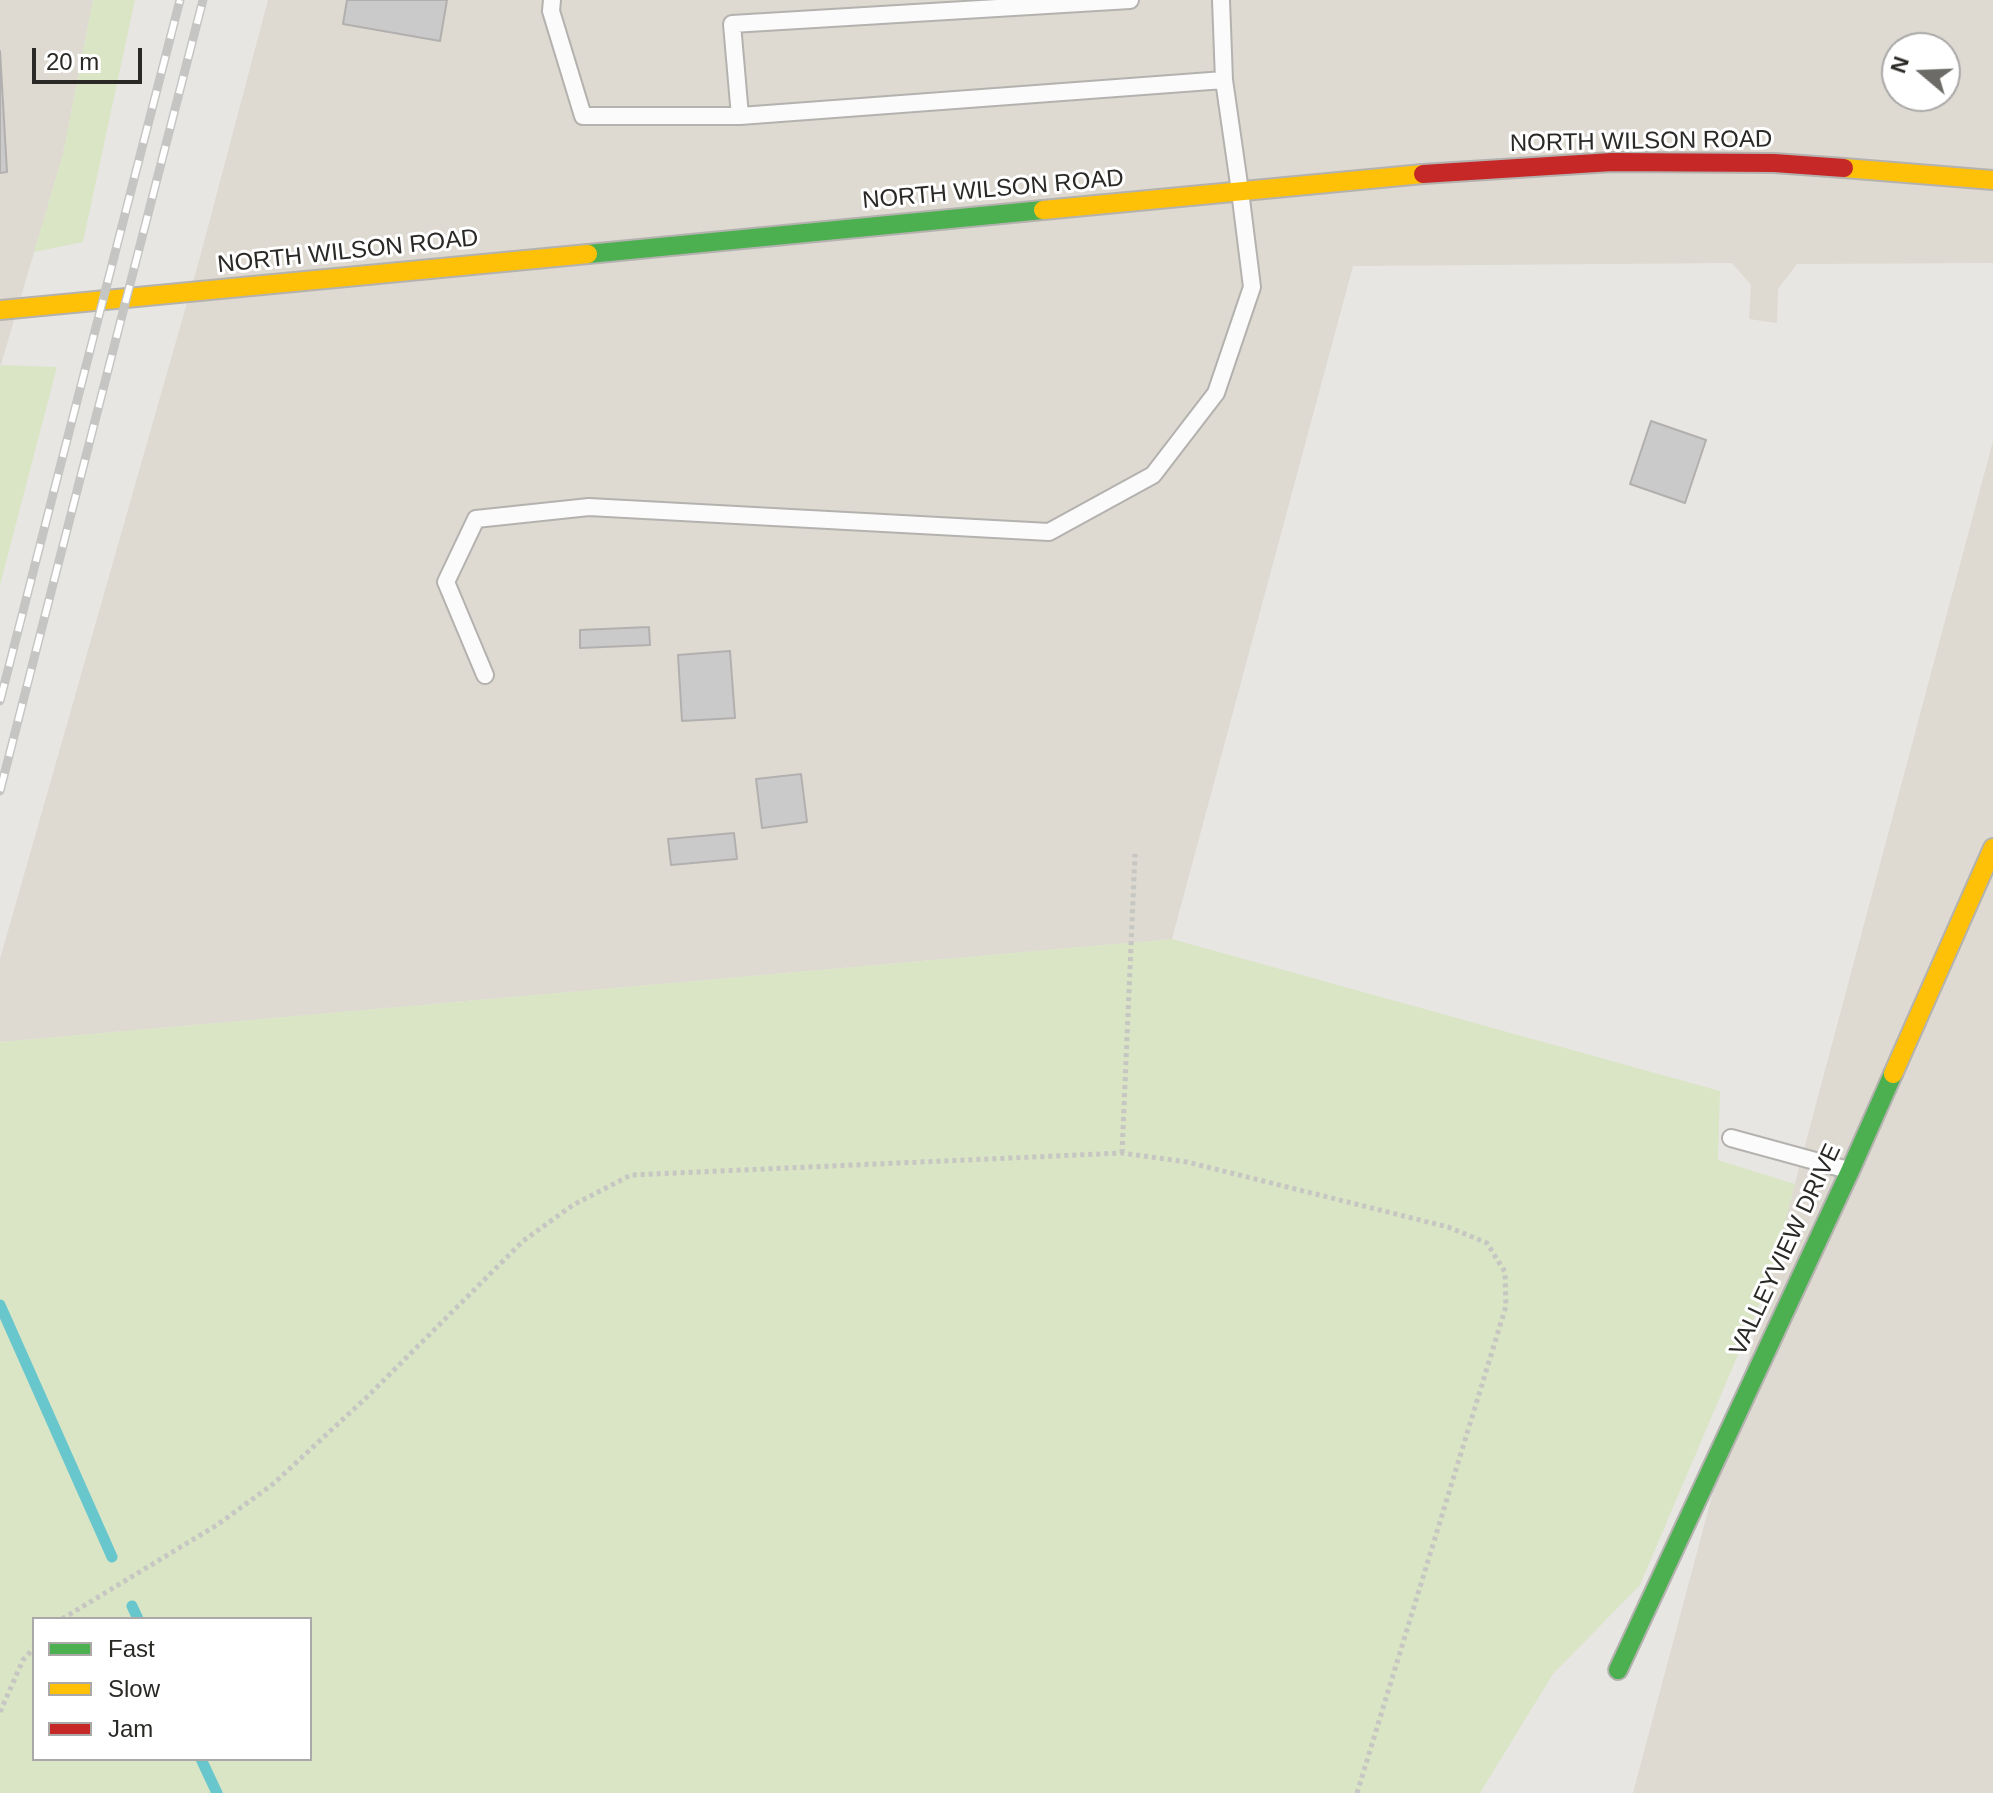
<!DOCTYPE html>
<html>
<head>
<meta charset="utf-8">
<style>
	body { margin:0 }
	#map { position:relative; width:1993px; height:1793px; overflow:hidden; background:#e8e6e3; font-family:Helvetica,sans-serif }
	canvas { display:block }
	.legend { position:absolute; left:32px; top:1617px; width:280px; height:144px; box-sizing:border-box; background:#fff; border:2px solid #aaa9a8; margin:0; padding:10px 14px; list-style:none; font-size:24px; color:#2a2926 }
	.legend li { display:flex; align-items:center; gap:16px; height:40px }
	.legend b { width:40px; border:2px solid #aaa9a8 }
	.north { position:absolute; left:1881px; top:32px; width:80px; height:80px; box-sizing:border-box; background:#fff; border:2px solid #aaa9a8; border-radius:50%; rotate:289deg; font-size:22px; font-weight:700; line-height:32px; text-align:center; color:#2a2926 }
	.north::after { content:''; display:block; margin:auto; width:28px; height:36px; background:#6c6b68; clip-path:polygon(50% 0,100% 100%,50% 72%,0 100%) }
	.scale { position:absolute; left:32px; top:48px; width:110px; height:36px; box-sizing:border-box; border:4px solid #2a2926; border-top:0; padding-left:10px; font-size:24px; line-height:28px; white-space:nowrap; color:#2a2926; -webkit-text-stroke:6px #fff; paint-order:stroke }
</style>
</head>
<body>
<div id="map">
<canvas width="1993" height="1793"></canvas>
<ul class="legend">
<li><b style="height:10px;background:#4caf50"></b>Fast</li>
<li><b style="height:10px;background:#ffc107"></b>Slow</li>
<li><b style="height:10px;background:#c62828"></b>Jam</li>
</ul>
<div class="north">N</div>
<div class="scale">20 m</div>
</div>
<script>
const ctx = document.querySelector('canvas').getContext('2d');
ctx.lineJoin = 'round';
function paint(path, color) {
  ctx.fillStyle = color;
  ctx.fill(path, 'evenodd');
}
function toPath(rows) {
  const path = new Path2D();
  for (const r of rows) {
    path.moveTo(r[0], r[1]);
    for (let i = 2; i < r.length; i += 2) path.lineTo(r[i], r[i + 1]);
  }
  return path;
}
function trace(path, color, width, dash) {
  ctx.strokeStyle = color;
  ctx.lineWidth = width;
  ctx.lineCap = dash ? 'butt' : 'round';
  ctx.setLineDash(dash || []);
  ctx.stroke(path);
}
function write(font, color, halo, rows, align = 'center') {
  ctx.font = font + ' Helvetica,sans-serif';
  ctx.lineWidth = 6;
  ctx.setLineDash([]);
  ctx.textBaseline = 'middle';
  ctx.strokeStyle = halo;
  ctx.fillStyle = color;
  for (const [text, x, y, turn = 0] of rows) {
    ctx.save();
    ctx.translate(x, y);
    ctx.rotate((+turn || 0) * Math.PI / 180);
    ctx.textAlign = isNaN(turn) ? turn : align;
    if (halo) ctx.strokeText(text, 0, 0);
    ctx.fillText(text, 0, 0);
    ctx.restore();
  }
}
paint(toPath([
	[0,0,93,0,63,154,0,368],
	[268,0,1993,0,1993,263,1797,264,1778,289,1777,323,1749,319,1751,285,1732,263,1353,266,1172,939,0,1042,0,959,200,257],
	[1897,48,1945,48,1945,96,1897,96],
	[1993,441,1993,1793,1633,1793,1820,1089]
]), '#ded9d1');
paint(toPath([
	[93,0,135,0,83,242,34,252,63,154],
	[1,365,57,367,0,585,0,368],
	[1172,939,1720,1091,1718,1160,1795,1184,1769,1282,1640,1585,1553,1674,1480,1793,0,1793,0,1042],
	[34,1619,310,1619,310,1759,34,1759]
]), '#d9e5c5');
trace(toPath([
	[0,1305,112,1557],
	[132,1606,138,1619],
	[201,1759,217,1793]
]), '#68c6cd', 11);
const building = toPath([
	[347,0,447,0,440,41,343,24,347,0],
	[0,51,7,172,0,173,0,51],
	[1651,421,1706,440,1685,503,1630,484,1651,421],
	[649,627,650,645,580,648,580,630,649,627],
	[730,651,735,718,682,721,678,655,730,651],
	[801,774,807,822,762,828,756,779,801,774],
	[734,833,737,859,671,865,668,839,734,833]
]);
paint(building, '#cbcaca');
trace(building, '#b2b0af', 2);
const lane = toPath([
	[552,0,551,11,583,116,740,116],
	[1130,0,732,24,740,116,1224,80],
	[485,675,446,582,476,519,589,507,1049,532,1153,475,1216,393,1252,287,1240,191,1224,80,1221,0],
	[1731,1138,1848,1170]
]);
const fast = toPath([
	[588,254,1043,210],
	[1618,1670,1850,1171,1893,1074]
]);
const slow = toPath([
	[1844,168,1993,180],
	[1043,210,1423,174],
	[0,310,588,254],
	[1893,1074,1993,848]
]);
const jam = toPath([
	[1423,174,1612,162,1774,163,1844,168]
]);
trace(lane, '#b4b2af', 20);
trace(fast, '#b4b2af', 22);
trace(slow, '#b4b2af', 22);
trace(jam, '#b4b2af', 22);
trace(toPath([
	[1122,1153,1135,854],
	[62,1619,217,1525,273,1484,367,1397,523,1241,573,1205,631,1175,1122,1153,1187,1162,1448,1227,1487,1243,1505,1272,1506,1306,1357,1793],
	[0,1712,23,1660,34,1648]
]), '#c6c6c3', 5, [4, 4]);
trace(lane, '#fcfbfb', 16);
trace(fast, '#4caf50', 18);
trace(slow, '#ffc107', 18);
trace(jam, '#c62828', 18);
const rail = toPath([
	[0,701,180,0],
	[0,791,203,0]
]);
trace(rail, '#c5c5c4', 9);
trace(rail, '#fff', 6, [18]);
write('24px', '#2a2926', '#fff', [
	["NORTH WILSON ROAD",1641,142,-1],
	["NORTH WILSON ROAD",993,190,-5],
	["NORTH WILSON ROAD",348,252,-6],
	["VALLEYVIEW DRIVE",1786,1250,-65]
]);
</script>
</body>
</html>
